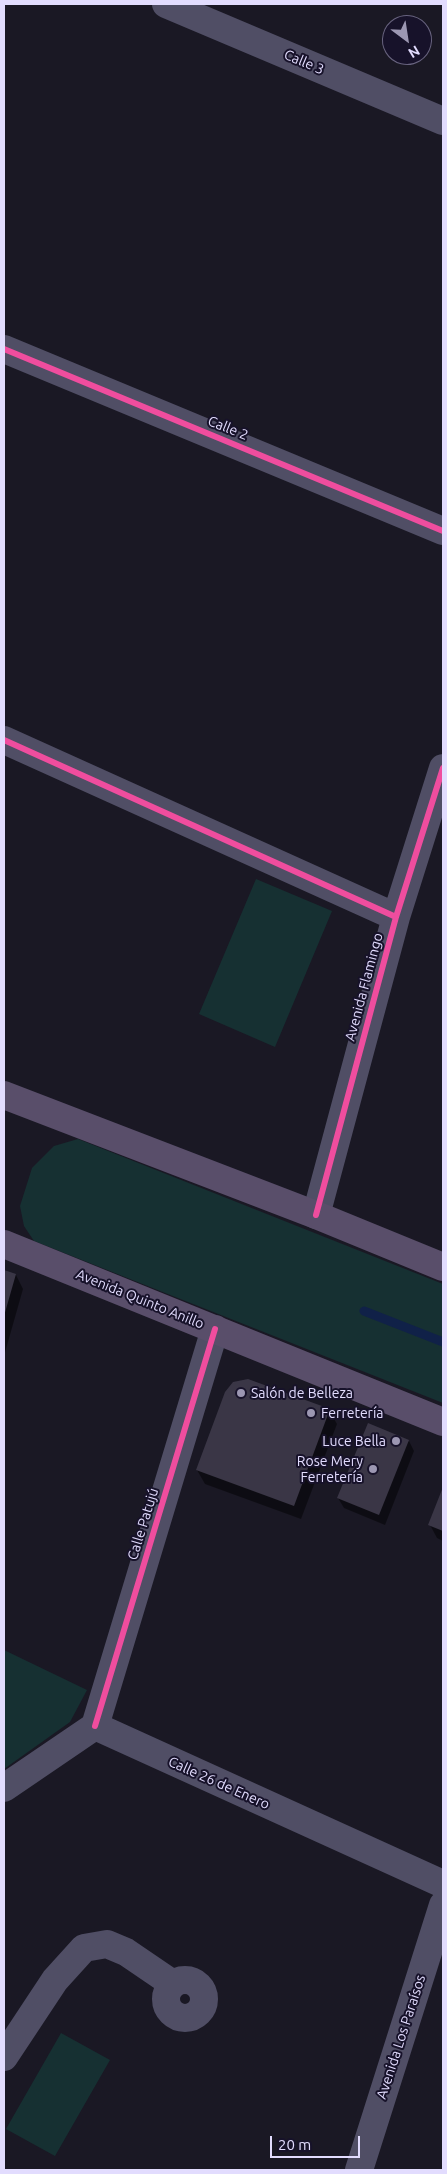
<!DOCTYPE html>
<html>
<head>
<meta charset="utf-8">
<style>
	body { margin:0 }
	#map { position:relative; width:447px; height:2174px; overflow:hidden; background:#1a1824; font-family:Ubuntu,sans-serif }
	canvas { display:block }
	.frame { position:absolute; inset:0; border:5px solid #e2dcfe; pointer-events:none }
	.north { position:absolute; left:382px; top:15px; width:50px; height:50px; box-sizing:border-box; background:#17122a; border:1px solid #68637f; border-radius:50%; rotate:149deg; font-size:14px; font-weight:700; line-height:20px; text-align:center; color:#e2dcfe }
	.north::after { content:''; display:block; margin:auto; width:18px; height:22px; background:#9c97b2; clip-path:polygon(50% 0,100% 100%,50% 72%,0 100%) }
	.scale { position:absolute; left:270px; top:2136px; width:90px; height:22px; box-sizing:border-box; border:2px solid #e2dcfe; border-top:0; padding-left:6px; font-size:15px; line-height:18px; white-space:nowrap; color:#e2dcfe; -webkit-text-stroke:4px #17122a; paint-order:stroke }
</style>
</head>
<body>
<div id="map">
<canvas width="447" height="2174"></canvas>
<div class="frame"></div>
<div class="north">N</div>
<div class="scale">20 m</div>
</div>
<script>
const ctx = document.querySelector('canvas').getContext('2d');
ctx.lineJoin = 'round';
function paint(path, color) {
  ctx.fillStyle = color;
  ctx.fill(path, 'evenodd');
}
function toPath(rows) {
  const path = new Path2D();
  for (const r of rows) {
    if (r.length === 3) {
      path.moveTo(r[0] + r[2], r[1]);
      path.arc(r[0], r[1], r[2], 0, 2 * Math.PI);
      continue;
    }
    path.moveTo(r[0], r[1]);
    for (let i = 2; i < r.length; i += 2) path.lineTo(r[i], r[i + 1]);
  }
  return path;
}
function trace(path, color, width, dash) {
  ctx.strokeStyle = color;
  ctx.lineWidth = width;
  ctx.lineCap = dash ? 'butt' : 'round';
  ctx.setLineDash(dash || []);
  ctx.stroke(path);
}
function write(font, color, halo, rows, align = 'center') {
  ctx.font = font + ' Ubuntu,sans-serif';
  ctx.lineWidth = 4;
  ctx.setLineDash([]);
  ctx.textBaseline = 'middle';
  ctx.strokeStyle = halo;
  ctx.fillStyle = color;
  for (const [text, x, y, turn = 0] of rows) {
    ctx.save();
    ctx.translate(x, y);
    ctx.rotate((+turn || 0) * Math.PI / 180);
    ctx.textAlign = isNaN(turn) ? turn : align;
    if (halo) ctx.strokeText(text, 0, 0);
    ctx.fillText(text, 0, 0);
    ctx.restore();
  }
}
paint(toPath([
	[256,879,332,911,275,1047,199,1014],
	[78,1139,443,1284,443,1403,34,1241,24,1226,20,1206,32,1168,54,1146],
	[4,1650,87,1690,70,1722,4,1769],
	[61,2033,110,2060,55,2156,6,2129]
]), '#163032');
paint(toPath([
	[4,1272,16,1275,23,1289,4,1356],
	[329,1410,337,1424,301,1519,205,1484,197,1470],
	[409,1441,414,1451,385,1525,344,1508,338,1498],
	[443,1490,443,1541,437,1538,430,1525]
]), '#0007');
trace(toPath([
	[364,1311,443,1342]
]), '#102148', 9);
paint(toPath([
	[4,1270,16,1274,4,1316],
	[248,1379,330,1409,294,1506,196,1470,225,1392,233,1382],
	[368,1423,409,1440,379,1515,337,1498],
	[443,1487,443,1531,428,1525]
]), '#3a3646');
trace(toPath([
	[166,4,443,121],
	[4,349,443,531],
	[4,740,396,917],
	[316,1215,396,917,443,768],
	[95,1726,215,1329],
	[95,1726,443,1884],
	[4,1788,95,1726],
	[185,1999,19],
	[4,2057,55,1980,84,1948,107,1944,126,1952,173,1984],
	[359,2170,443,1905]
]), '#504e65', 28);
trace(toPath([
	[4,1095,316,1215,443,1267],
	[4,1244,443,1422]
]), '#594e6a', 28);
trace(toPath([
	[4,349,443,531],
	[4,740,396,917],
	[316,1215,396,917,443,768],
	[95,1726,215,1329]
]), '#ef4d9e', 6);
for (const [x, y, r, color] of [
	[241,1393,5,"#9c97b2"],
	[311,1413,5,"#9c97b2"],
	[396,1441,5,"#9c97b2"],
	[373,1469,5,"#9c97b2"]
]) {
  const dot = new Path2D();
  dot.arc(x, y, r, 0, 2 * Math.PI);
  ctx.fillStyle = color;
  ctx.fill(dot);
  trace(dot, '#17122a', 2);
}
write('14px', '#e2dcfe', '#17122a', [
	["Calle 3",304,62,23],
	["Calle 2",228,428,22],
	["Avenida Flamingo",364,987,-75],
	["Avenida Quinto Anillo",140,1299,22],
	["Calle Patujú",143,1524,-73],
	["Calle 26 de Enero",219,1783,24],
	["Avenida Los Paraísos",401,2037,-72]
]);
write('14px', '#e2dcfe', '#17122a', [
	["Salón de Belleza",251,1393],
	["Ferretería",321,1413],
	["Luce Bella",386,1441,"right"],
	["Rose Mery",363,1461,"right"],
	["Ferretería",363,1477,"right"]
], 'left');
</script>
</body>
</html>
